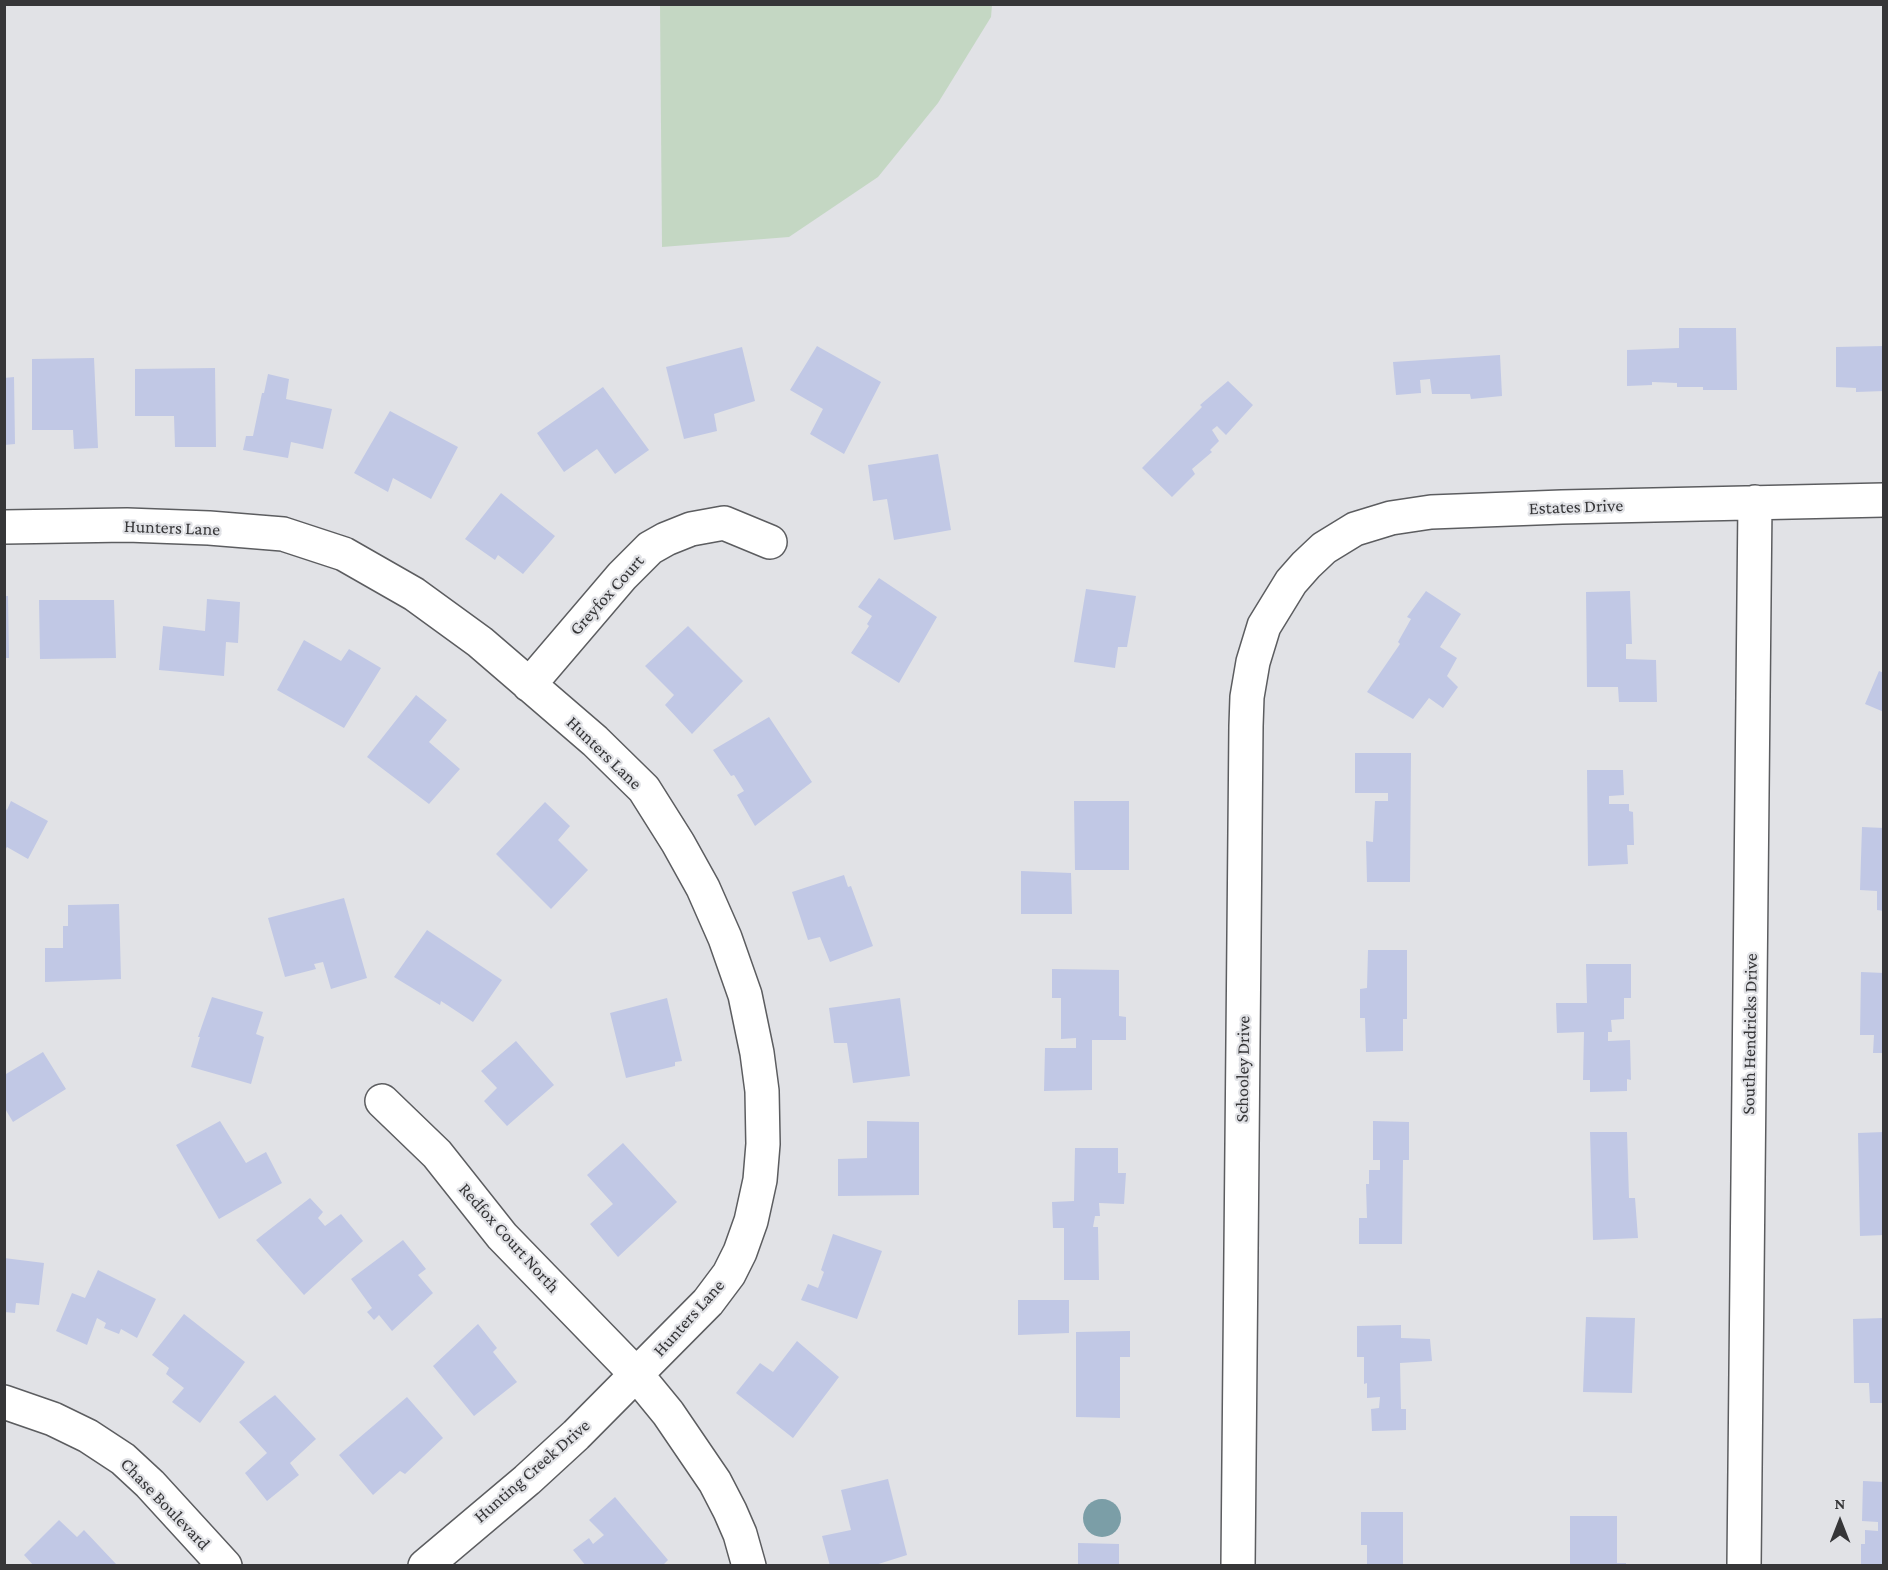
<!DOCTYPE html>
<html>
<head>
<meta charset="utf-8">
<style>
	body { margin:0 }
	#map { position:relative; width:1888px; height:1570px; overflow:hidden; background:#e1e2e6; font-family:"Crimson Pro",serif }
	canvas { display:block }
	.frame { position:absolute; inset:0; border:6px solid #363638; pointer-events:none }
	.north { position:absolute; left:1810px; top:1492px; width:60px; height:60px; -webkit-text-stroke:4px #e1e2e6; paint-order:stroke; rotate:0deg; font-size:16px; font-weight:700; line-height:24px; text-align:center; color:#363638 }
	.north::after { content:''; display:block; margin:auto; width:21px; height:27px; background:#363638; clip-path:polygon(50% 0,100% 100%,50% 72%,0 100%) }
</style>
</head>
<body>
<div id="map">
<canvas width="1888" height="1570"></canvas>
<div class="frame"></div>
<div class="north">N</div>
</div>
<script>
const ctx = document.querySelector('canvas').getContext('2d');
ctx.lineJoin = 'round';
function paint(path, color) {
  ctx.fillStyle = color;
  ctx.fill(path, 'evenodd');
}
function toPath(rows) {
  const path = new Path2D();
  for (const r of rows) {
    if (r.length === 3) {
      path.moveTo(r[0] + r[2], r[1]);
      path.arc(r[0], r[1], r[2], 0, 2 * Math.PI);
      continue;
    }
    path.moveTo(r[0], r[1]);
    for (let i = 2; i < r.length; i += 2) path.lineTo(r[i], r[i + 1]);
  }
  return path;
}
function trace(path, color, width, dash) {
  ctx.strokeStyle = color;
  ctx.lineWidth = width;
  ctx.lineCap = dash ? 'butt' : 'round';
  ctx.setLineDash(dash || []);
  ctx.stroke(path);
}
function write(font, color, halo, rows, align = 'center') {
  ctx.font = font + ' "Crimson Pro",serif';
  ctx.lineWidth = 4.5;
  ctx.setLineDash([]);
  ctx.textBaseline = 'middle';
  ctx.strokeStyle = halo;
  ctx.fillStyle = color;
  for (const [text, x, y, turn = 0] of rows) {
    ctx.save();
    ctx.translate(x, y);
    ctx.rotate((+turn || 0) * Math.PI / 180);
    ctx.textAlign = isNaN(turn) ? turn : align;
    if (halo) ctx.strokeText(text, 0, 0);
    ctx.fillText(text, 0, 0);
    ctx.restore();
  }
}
paint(toPath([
	[660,5,660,4,992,5,991,17,938,103,878,177,789,237,662,247]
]), '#c4d7c3');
paint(toPath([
	[1102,1518,19]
]), '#7b9ea7');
paint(toPath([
	[1679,328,1736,328,1737,390,1703,390,1703,387,1677,387,1677,383,1652,382,1652,385,1627,386,1627,350,1679,348],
	[817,346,881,382,844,454,810,434,823,409,790,390],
	[1884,346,1884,391,1856,392,1856,388,1836,387,1836,347],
	[742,347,755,401,714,414,717,431,684,439,666,367],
	[1500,355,1502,396,1471,399,1470,394,1432,394,1430,379,1420,380,1421,393,1396,395,1393,362],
	[94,358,98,448,74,449,73,430,32,430,32,359],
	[215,368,216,447,175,447,174,416,135,416,135,369],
	[268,374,289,379,286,399,332,409,323,449,291,442,288,458,243,450,246,436,253,436,262,393,264,393],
	[14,377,15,444,4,445,4,378],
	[1228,381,1253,405,1226,435,1217,426,1212,430,1219,441,1210,450,1212,452,1192,469,1195,474,1172,497,1142,468,1202,407,1200,405],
	[603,387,649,450,615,474,597,449,564,472,537,433],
	[390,411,458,447,431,499,393,478,388,492,354,473],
	[938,454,951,530,894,540,887,499,873,501,868,465],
	[501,493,555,536,523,574,498,555,495,560,465,539],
	[879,578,937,617,899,683,851,653,869,626,867,624,872,616,858,607],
	[1086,589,1136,596,1127,647,1118,647,1115,668,1074,662],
	[1426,591,1461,614,1440,647,1457,658,1447,676,1458,687,1443,708,1429,698,1413,719,1367,692,1400,644,1398,642,1411,619,1407,617],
	[1630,591,1632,644,1626,644,1626,659,1656,660,1657,702,1619,702,1618,687,1587,687,1586,592],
	[4,596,8,596,9,658,4,658],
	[207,599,240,602,238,643,226,642,224,676,159,670,163,626,205,631],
	[39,600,114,600,116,658,40,659],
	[688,626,743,681,692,734,665,705,674,695,645,666],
	[304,640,341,661,349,649,381,668,344,728,277,690],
	[1879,671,1884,673,1884,712,1865,704],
	[416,695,447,720,429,742,460,769,429,804,367,757],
	[769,717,812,782,755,826,737,795,744,791,734,775,731,776,713,750],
	[1355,753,1411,753,1410,882,1367,882,1366,841,1373,842,1375,801,1388,801,1388,793,1355,793],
	[1587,770,1623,770,1624,795,1609,796,1609,804,1629,804,1629,811,1633,812,1634,845,1627,845,1628,864,1588,866],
	[11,801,48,821,28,859,7,847,4,852,4,808,7,810],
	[1074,801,1129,801,1129,870,1075,870],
	[545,802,570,826,558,840,588,870,551,909,496,854],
	[1862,827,1884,828,1884,911,1877,910,1877,891,1860,890],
	[1021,871,1071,873,1072,914,1021,914],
	[844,875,848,887,851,886,873,946,830,962,820,937,808,940,792,892],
	[344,898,367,978,331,989,323,962,314,964,316,969,285,977,268,918],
	[119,904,121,979,45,982,45,948,63,948,63,926,68,926,68,905],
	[427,930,502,980,473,1022,441,1001,440,1005,394,977],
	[1368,950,1407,950,1407,1019,1403,1019,1403,1051,1366,1052,1365,1018,1360,1018,1360,989,1367,988],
	[1586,964,1631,964,1631,998,1624,998,1624,1019,1611,1020,1612,1032,1608,1032,1608,1041,1630,1040,1631,1080,1627,1079,1627,1091,1590,1092,1590,1080,1583,1080,1584,1032,1557,1033,1556,1003,1587,1003],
	[1052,969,1119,970,1119,1016,1126,1017,1126,1040,1092,1040,1092,1090,1044,1091,1045,1048,1076,1048,1076,1038,1061,1039,1061,998,1052,998],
	[1861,972,1884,973,1884,1053,1873,1053,1874,1035,1860,1035],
	[212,997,263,1012,256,1034,264,1037,251,1084,191,1067,200,1037,198,1037],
	[667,998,682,1061,675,1062,675,1066,626,1078,610,1013],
	[900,998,910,1076,853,1083,847,1043,834,1043,829,1008],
	[516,1041,554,1085,507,1126,484,1101,497,1088,481,1071],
	[43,1052,66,1089,13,1122,4,1107,4,1071,6,1074],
	[220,1121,246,1163,266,1152,282,1183,219,1219,176,1145],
	[867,1121,919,1122,919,1195,838,1196,838,1159,867,1158],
	[1373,1121,1409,1122,1409,1160,1403,1160,1402,1244,1359,1244,1359,1218,1367,1218,1366,1184,1369,1184,1369,1170,1380,1170,1380,1160,1373,1160],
	[1590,1132,1627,1132,1629,1198,1635,1198,1638,1238,1593,1240],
	[1884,1132,1884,1235,1860,1236,1858,1133],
	[623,1143,677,1202,618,1257,590,1224,613,1204,587,1175],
	[1075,1148,1118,1148,1118,1173,1126,1173,1124,1204,1099,1203,1100,1216,1095,1216,1093,1227,1098,1227,1099,1280,1064,1280,1064,1228,1053,1228,1052,1202,1074,1201],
	[310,1198,323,1212,318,1218,325,1226,341,1214,363,1241,304,1295,256,1240],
	[833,1234,882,1251,857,1319,801,1300,808,1284,818,1288,824,1272,821,1270],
	[403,1240,426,1269,418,1275,433,1293,392,1331,379,1315,374,1320,367,1312,372,1308,351,1279],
	[4,1258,44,1263,39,1305,16,1303,15,1313,4,1312],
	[98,1270,156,1299,137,1338,121,1329,119,1334,104,1328,106,1323,97,1318,87,1345,56,1331,72,1293,85,1298],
	[1018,1300,1069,1300,1069,1333,1018,1335],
	[184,1314,245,1362,200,1423,172,1402,184,1388,166,1374,169,1368,152,1355],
	[1586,1317,1635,1318,1632,1393,1583,1392],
	[1884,1318,1884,1403,1870,1403,1869,1383,1854,1383,1853,1319],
	[478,1324,497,1348,493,1352,517,1382,474,1416,433,1366],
	[1401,1325,1401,1338,1430,1339,1432,1361,1400,1363,1401,1409,1406,1409,1406,1430,1372,1431,1371,1409,1379,1408,1380,1397,1367,1398,1367,1383,1364,1384,1364,1357,1357,1357,1357,1326],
	[1130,1331,1130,1357,1120,1357,1120,1418,1076,1417,1076,1332],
	[797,1341,839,1377,793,1438,736,1393,760,1363,773,1372],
	[275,1395,316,1439,290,1463,299,1475,267,1501,245,1473,267,1453,239,1422],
	[407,1397,443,1438,405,1474,400,1471,373,1495,339,1455],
	[888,1479,907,1555,872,1566,830,1566,822,1536,851,1530,841,1490],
	[1863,1481,1884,1482,1884,1566,1861,1566,1861,1544,1865,1544,1865,1530,1878,1531,1878,1522,1862,1521],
	[615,1497,668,1560,662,1566,586,1566,573,1550,589,1538,593,1544,604,1535,589,1520],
	[1361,1512,1403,1512,1403,1566,1367,1566,1367,1545,1361,1545],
	[1570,1516,1617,1516,1617,1563,1626,1563,1626,1566,1570,1566],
	[59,1520,77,1537,84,1530,116,1564,34,1566,24,1555],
	[1078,1543,1119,1544,1119,1566,1078,1566]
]), '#c1c8e5');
const minor = toPath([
	[4,527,127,525,209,528,283,534,344,554,414,594,480,642,595,741,644,789,678,843,703,888,725,938,745,995,757,1053,762,1091,763,1144,760,1180,751,1221,740,1252,729,1274,708,1302,576,1435,527,1480,425,1566],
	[529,685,622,576,650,548,666,539,691,529,724,523,770,542],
	[382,1101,437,1154,502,1236,636,1374,668,1413,715,1482,730,1511,740,1534,749,1566],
	[4,1402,53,1419,88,1436,123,1459,150,1484,225,1566],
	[1238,1566,1246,726,1247,697,1253,662,1264,626,1291,582,1306,565,1324,548,1355,529,1391,518,1431,512,1562,507,1884,500],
	[1744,1566,1755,502]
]);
trace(minor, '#5c5d60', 36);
trace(minor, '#fff', 33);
write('18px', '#363638', '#e1e2e6', [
	["Estates Drive",1576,507,-2],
	["Hunters Lane",172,528,2],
	["Greyfox Court",607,595,-48],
	["Hunters Lane",604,753,44],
	["South Hendricks Drive",1750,1034,-89],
	["Schooley Drive",1243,1069,-89],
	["Redfox Court North",509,1238,48],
	["Hunters Lane",689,1318,-48],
	["Hunting Creek Drive",532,1471,-41],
	["Chase Boulevard",165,1504,46]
]);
</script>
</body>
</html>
